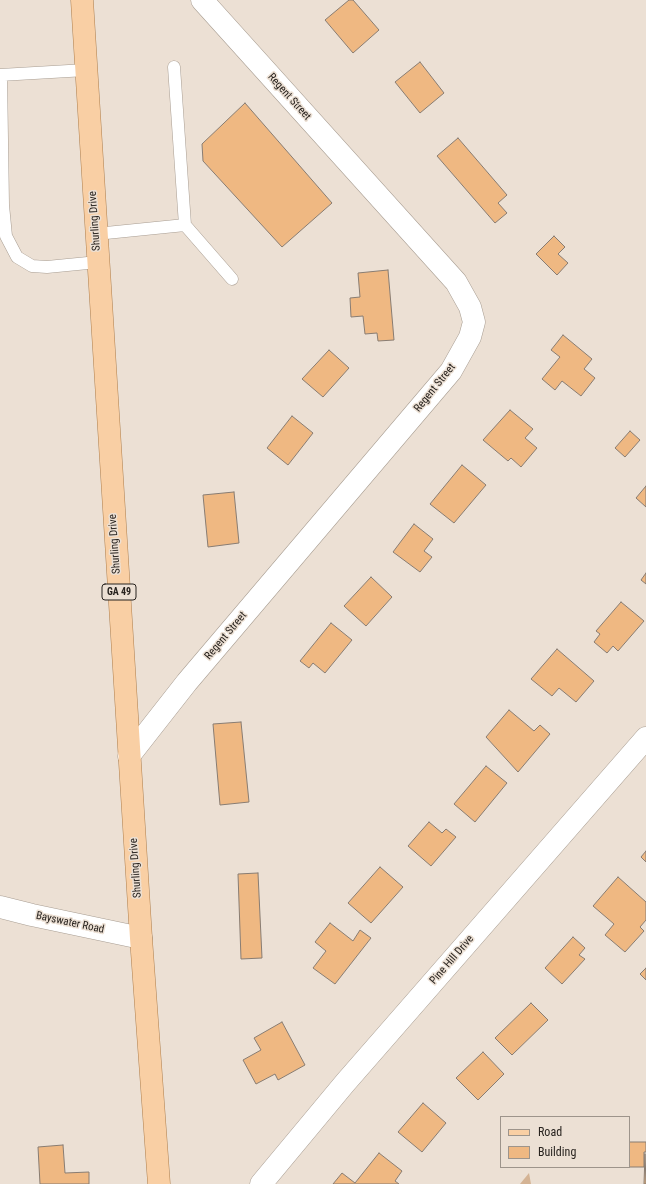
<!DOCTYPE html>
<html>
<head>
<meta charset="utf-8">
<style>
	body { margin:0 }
	#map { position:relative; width:646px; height:1184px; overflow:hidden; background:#ece0d4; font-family:"Roboto Condensed",sans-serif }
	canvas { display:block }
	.legend { position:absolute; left:500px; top:1116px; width:130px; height:52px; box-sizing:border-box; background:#ece0d4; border:1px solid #9d948b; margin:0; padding:5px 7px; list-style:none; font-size:12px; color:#27221e }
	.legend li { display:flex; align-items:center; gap:8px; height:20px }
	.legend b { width:20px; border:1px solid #9d948b }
</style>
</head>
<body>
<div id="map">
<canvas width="646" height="1184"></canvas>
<ul class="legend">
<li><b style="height:5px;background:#f9cfa4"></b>Road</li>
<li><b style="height:11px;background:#efb882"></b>Building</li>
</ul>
</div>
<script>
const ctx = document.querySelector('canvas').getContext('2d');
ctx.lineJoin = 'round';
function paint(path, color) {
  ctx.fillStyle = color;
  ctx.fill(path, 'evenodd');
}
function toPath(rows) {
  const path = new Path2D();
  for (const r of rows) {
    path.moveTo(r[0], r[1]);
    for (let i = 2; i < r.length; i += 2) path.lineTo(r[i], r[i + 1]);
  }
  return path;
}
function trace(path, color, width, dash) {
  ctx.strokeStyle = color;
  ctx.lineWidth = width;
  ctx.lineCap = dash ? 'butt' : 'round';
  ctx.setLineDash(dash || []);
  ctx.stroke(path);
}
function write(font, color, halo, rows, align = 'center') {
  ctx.font = font + ' "Roboto Condensed",sans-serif';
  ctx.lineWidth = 3;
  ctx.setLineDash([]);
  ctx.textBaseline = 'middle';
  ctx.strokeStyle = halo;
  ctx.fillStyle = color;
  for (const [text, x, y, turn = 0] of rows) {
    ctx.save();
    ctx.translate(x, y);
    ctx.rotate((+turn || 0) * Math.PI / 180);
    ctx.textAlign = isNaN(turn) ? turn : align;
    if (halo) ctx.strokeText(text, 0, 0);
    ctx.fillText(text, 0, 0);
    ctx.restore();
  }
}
paint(toPath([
	[529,1173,531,1184,520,1184]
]), '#d4b394');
const building = toPath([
	[349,0,353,0,379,30,353,53,325,20,349,0],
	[420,62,444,93,420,113,395,82,420,62],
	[245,103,332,203,282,247,203,161,202,144,245,103],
	[458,138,507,195,498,203,507,213,495,223,437,156,458,138],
	[554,236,565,247,558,254,568,263,557,275,536,254,554,236],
	[388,270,394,340,378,341,377,333,365,334,363,316,351,317,350,298,360,297,358,273,388,270],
	[563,335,592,359,584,369,595,378,581,396,562,381,555,390,542,379,560,357,551,350,563,335],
	[329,350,349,368,323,397,302,379,329,350],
	[510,410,533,429,525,438,537,448,521,467,511,458,508,461,483,440,510,410],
	[292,416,313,433,288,465,267,448,292,416],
	[630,431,640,440,625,457,615,448,630,431],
	[462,465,486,485,454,523,430,504,462,465],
	[646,486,646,507,636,498,646,486],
	[234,492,239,543,208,547,203,495,234,492],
	[414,524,433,539,424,551,432,557,420,572,393,552,414,524],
	[646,573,646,584,641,580,646,573],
	[371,577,392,597,366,626,344,606,371,577],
	[621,602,644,621,618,651,613,646,607,653,594,642,600,634,596,631,621,602],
	[331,623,352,640,325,673,313,663,309,668,300,661,331,623],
	[557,649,594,681,576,702,559,688,552,696,531,679,557,649],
	[509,710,534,731,540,725,550,734,518,772,486,737,509,710],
	[241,722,249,802,220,805,213,724,241,722],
	[486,766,507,783,475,822,454,804,486,766],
	[429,822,442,833,446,829,456,837,431,866,408,846,429,822],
	[646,851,646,862,641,857,646,851],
	[380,867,403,887,371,923,348,903,380,867],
	[258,873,262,958,241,959,238,874,258,873],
	[618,877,646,902,646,920,640,927,644,931,625,952,605,935,614,924,593,906,618,877],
	[330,923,353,941,360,930,371,938,335,984,313,968,326,951,315,942,330,923],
	[573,937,585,948,579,955,585,959,562,984,545,968,573,937],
	[646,968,646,980,640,974,646,968],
	[531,1003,548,1020,512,1055,495,1038,531,1003],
	[282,1022,305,1065,278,1080,275,1074,256,1084,243,1060,261,1050,254,1038,282,1022],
	[483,1052,504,1074,478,1100,456,1078,483,1052],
	[423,1103,446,1123,422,1152,398,1132,423,1103],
	[629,1142,646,1142,646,1152,644,1152,644,1167,629,1167,629,1142],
	[63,1145,65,1173,89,1172,89,1184,40,1184,38,1147,63,1145],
	[379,1153,402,1171,395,1181,399,1184,333,1184,342,1173,355,1183,379,1153],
	[645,1154,646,1184,644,1184,645,1154]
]);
paint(building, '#efb882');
trace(building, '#887c72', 1);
const lane = toPath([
	[0,75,86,70],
	[1,75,3,205],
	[0,205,3,205,6,236,17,257,32,266,47,267,98,262],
	[185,225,232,279],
	[96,234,185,225,174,67]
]);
const street = toPath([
	[129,756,187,682,451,371,470,337,474,322,470,307,456,282,202,0],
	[0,907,32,915,141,938],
	[261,1184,345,1083,646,738]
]);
const primary = toPath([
	[82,0,141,938,159,1184]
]);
trace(lane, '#a89d92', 13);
trace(street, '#a89d92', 23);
trace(primary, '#ad7e4d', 23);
trace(lane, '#fff', 12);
trace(street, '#fff', 22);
trace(primary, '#f9cfa4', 22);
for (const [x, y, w] of [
	[119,592,34]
]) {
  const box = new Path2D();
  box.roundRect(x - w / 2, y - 8, w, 16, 3);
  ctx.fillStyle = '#ece0d4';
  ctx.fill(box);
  trace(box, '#27221e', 1);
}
write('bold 10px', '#27221e', null, [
	["GA 49",119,592]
]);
write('11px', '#27221e', '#ece0d4', [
	["Regent Street",289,97,48],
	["Shurling Drive",95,221,-94],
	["Regent Street",435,388,-51],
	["Shurling Drive",115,544,-94],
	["Regent Street",226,636,-50],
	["Shurling Drive",136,868,-94],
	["Bayswater Road",70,923,12],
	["Pine Hill Drive",452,960,-49]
]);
</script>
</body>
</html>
